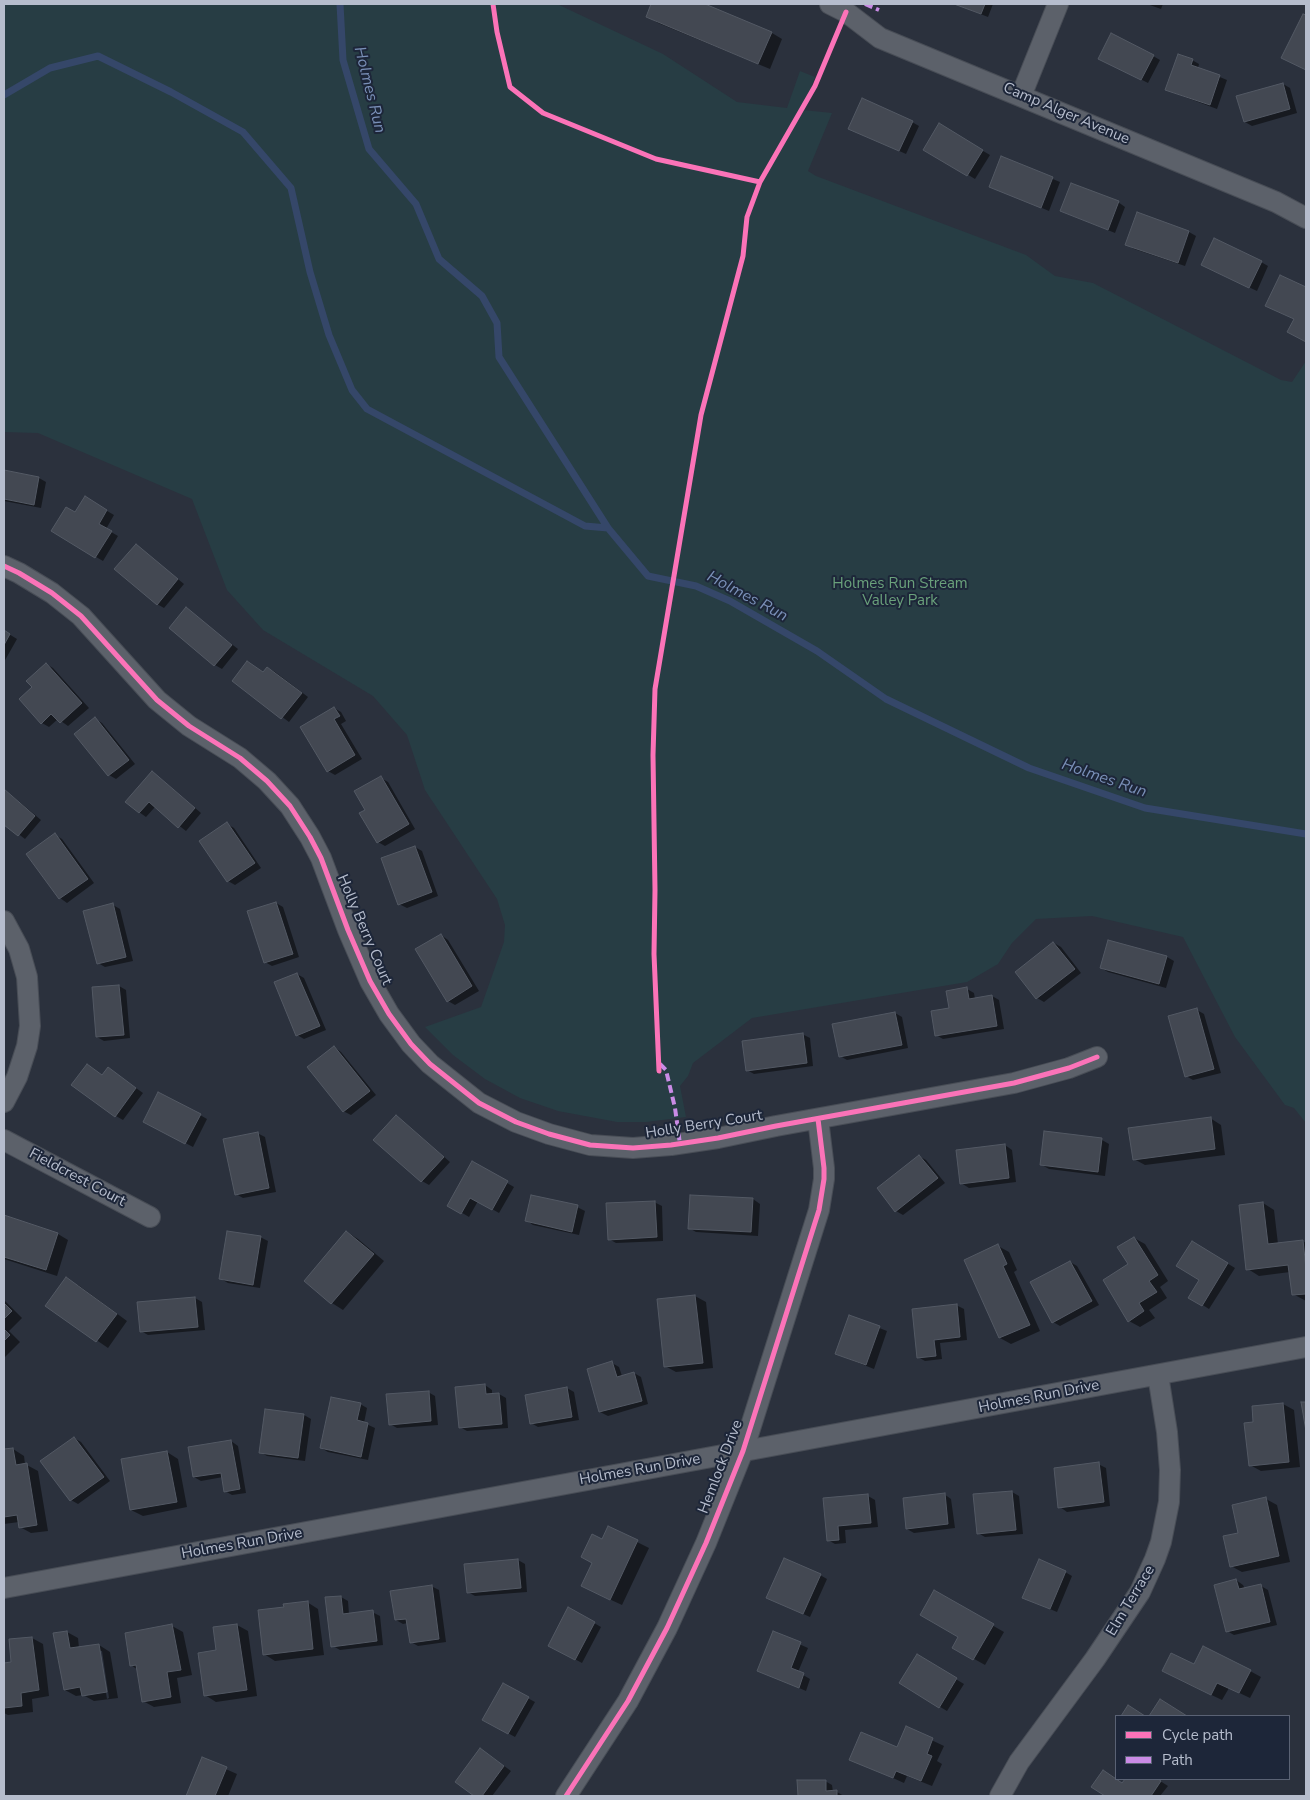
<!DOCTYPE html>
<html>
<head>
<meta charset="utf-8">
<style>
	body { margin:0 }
	#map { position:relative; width:1310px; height:1800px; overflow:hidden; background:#2b313d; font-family:"Nunito Sans",sans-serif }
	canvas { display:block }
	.frame { position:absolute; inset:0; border:5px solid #b6bdcd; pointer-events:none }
	.legend { position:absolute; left:1115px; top:1715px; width:175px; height:65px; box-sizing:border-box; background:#1d2639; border:1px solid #5a6274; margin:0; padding:6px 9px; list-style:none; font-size:15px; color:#b6bdcd }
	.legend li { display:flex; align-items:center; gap:10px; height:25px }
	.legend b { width:25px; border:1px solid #5a6274 }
</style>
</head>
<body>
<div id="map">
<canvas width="1310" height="1800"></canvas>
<div class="frame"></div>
<ul class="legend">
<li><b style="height:6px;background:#fb73b8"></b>Cycle path</li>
<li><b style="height:6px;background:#ca8be6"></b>Path</li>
</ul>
</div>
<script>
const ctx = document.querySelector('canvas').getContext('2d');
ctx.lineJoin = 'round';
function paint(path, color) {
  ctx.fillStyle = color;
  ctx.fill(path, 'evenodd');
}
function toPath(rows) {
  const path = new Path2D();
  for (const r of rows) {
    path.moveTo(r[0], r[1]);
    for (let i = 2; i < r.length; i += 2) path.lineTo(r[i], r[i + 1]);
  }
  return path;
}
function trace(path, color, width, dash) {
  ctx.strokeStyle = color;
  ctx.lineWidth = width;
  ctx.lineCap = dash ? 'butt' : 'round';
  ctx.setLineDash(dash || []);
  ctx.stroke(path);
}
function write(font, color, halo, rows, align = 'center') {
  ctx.font = font + ' "Nunito Sans",sans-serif';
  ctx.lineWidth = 4;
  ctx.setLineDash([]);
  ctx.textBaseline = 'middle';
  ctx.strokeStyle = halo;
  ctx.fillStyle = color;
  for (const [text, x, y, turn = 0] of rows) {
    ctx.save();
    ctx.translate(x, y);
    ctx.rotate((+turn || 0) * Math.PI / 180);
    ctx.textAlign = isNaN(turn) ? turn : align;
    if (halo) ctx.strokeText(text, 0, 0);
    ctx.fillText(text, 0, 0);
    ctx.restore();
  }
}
paint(toPath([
	[4,4,557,4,663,54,737,102,787,108,800,71,815,77,803,110,832,113,808,171,816,176,1026,255,1055,276,1093,283,1281,380,1292,382,1306,361,1306,1123,1294,1108,1285,1105,1235,1037,1183,937,1092,916,1036,919,1012,943,998,964,967,982,752,1018,693,1063,688,1076,680,1086,686,1117,646,1122,617,1122,558,1111,520,1098,485,1079,453,1055,425,1027,481,1007,504,942,505,925,497,899,425,790,407,735,373,696,263,630,227,590,192,499,38,433,4,432]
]), '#273d44');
paint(toPath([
	[653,4,702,4,772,33,782,39,770,69,658,23,647,16],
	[955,4,993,4,988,17],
	[1147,4,1163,4,1161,9],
	[1304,15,1306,16,1306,69,1290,61],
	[1153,56,1160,60,1148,83,1107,62],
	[1192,60,1199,64,1198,68,1227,80,1217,109,1174,93,1166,89],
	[1283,84,1290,88,1297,113,1252,126,1245,122],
	[912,122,919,126,906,154,857,132],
	[939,125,990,155,975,179,925,149],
	[1002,158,1060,182,1049,211,990,186],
	[1118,202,1125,207,1115,233,1061,211],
	[1137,214,1189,232,1196,236,1185,266,1134,249,1127,245],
	[1261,262,1268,266,1257,291,1210,269],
	[1281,277,1306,289,1306,341,1300,338,1295,319,1278,312],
	[4,471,39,478,46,482,41,508,4,501],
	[85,498,114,515,106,529,118,536,103,561,52,531,75,514],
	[136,545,184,584,164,608,157,604],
	[186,609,238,649,222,669,215,665],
	[4,631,17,639,4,662],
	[248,662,264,673,268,668,275,672,308,697,289,722,234,681],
	[46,664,53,668,89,708,68,726,58,719,49,727,42,723,34,688],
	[334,708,341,712,346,721,341,724,362,759,335,775,328,771],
	[95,719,102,723,135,764,116,779,109,775],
	[152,773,159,777,201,813,186,831,155,807,146,817,139,812],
	[381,778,388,782,415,829,385,846,378,842,367,810],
	[4,789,41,820,25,839,4,823],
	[227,824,234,828,261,868,235,885,228,881],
	[55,835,62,839,94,883,67,903,60,898,28,854],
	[415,847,422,851,438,896,407,908,399,904],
	[276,903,283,907,299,957,272,966,265,962],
	[113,905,120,909,133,961,105,967,98,963],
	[441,935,448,940,479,991,455,1005,448,1001],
	[1108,941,1167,957,1174,961,1166,988,1108,972,1101,968],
	[1054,943,1061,947,1081,973,1044,1002,1037,998],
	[297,974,304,978,326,1030,304,1039,297,1035],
	[119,986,126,990,130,1038,104,1041,97,1037,93,988],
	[967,989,974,993,975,999,992,996,999,1000,1004,1029,943,1039,936,1035,951,1009],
	[1197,1010,1204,1014,1221,1073,1193,1080,1186,1076],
	[895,1013,902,1017,908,1048,847,1060,840,1056,834,1025],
	[802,1034,810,1038,813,1066,754,1074,747,1070],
	[334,1047,341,1052,376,1095,351,1115,343,1111],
	[87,1065,103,1076,115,1073,143,1093,123,1120,116,1116],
	[200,1115,207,1119,193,1147,151,1125],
	[396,1117,403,1121,450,1162,429,1185,422,1181,375,1140],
	[1210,1118,1221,1125,1225,1155,1145,1165,1134,1159],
	[257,1133,265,1137,276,1192,243,1198,236,1194],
	[1102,1140,1109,1144,1105,1176,1049,1169,1042,1165],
	[1005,1145,1012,1150,1016,1182,969,1188,961,1183],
	[919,1156,926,1160,945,1183,903,1215,896,1211,878,1188],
	[472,1163,514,1187,499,1213,478,1201,469,1217,449,1205],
	[691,1196,753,1199,760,1204,758,1236,696,1232,689,1228],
	[654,1202,662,1206,663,1241,616,1243,609,1239],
	[1263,1203,1274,1210,1278,1244,1303,1241,1306,1243,1306,1301,1293,1294,1290,1272,1259,1276,1248,1269],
	[577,1207,585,1211,579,1235,533,1225,526,1220],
	[4,1216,58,1234,68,1240,57,1276,4,1259],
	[347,1232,358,1239,384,1261,343,1310,332,1303,305,1281],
	[260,1237,268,1241,260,1288,228,1283,221,1279],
	[1134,1238,1145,1244,1168,1281,1160,1287,1167,1298,1149,1310,1155,1318,1140,1327,1129,1321,1130,1264],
	[1192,1242,1235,1268,1209,1309,1190,1297,1201,1280],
	[998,1246,1009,1252,1017,1270,1014,1272,1040,1331,1011,1344,1000,1338,966,1260],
	[1070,1262,1077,1266,1099,1305,1060,1326,1053,1322],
	[78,1285,127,1321,108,1348,47,1306],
	[695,1296,706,1302,713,1368,676,1372,665,1366,658,1300],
	[195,1298,202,1302,205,1330,148,1335,141,1331],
	[4,1300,22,1318,9,1331,20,1342,4,1358],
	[956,1305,964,1309,967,1340,940,1343,942,1359,925,1361,918,1357],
	[849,1316,887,1331,874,1369,836,1354],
	[612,1363,619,1367,622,1376,634,1373,641,1377,648,1404,608,1416,600,1412],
	[485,1385,492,1390,492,1395,499,1394,506,1398,508,1428,467,1431,460,1427],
	[567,1388,574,1392,579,1420,538,1427,531,1423],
	[428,1392,435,1396,438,1425,397,1428,390,1424],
	[360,1404,367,1408,364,1423,375,1428,368,1460,328,1452,321,1448],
	[1283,1404,1294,1410,1300,1467,1261,1471,1250,1465],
	[304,1415,311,1419,305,1461,267,1456,260,1452],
	[74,1438,81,1442,110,1481,78,1504,71,1500,42,1461],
	[231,1441,238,1446,246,1493,232,1495,225,1491,223,1477,201,1481,194,1477],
	[13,1449,24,1456,25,1464,38,1471,48,1531,31,1533,20,1527,19,1522,4,1524,4,1451],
	[167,1452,178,1459,187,1507,143,1516,131,1510],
	[1098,1464,1106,1468,1110,1506,1067,1512,1060,1507],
	[1012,1492,1019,1496,1023,1534,985,1537,978,1533,975,1495],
	[944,1494,951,1499,955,1528,914,1533,907,1529],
	[868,1496,875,1500,878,1527,845,1530,846,1543,835,1544,828,1540,825,1499],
	[1266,1499,1277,1505,1290,1562,1242,1572,1231,1566,1240,1534],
	[609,1528,649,1548,622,1605,594,1592,594,1563],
	[518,1560,525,1564,527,1592,475,1596,468,1592],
	[1065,1572,1072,1576,1057,1612,1031,1601],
	[820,1575,827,1579,810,1617,768,1598],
	[1236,1580,1243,1585,1245,1589,1261,1586,1268,1590,1277,1625,1234,1635,1227,1631],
	[431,1586,439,1590,446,1642,418,1646,411,1642,408,1623,403,1624,396,1620],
	[934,1592,1004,1632,985,1665,953,1647,960,1636],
	[341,1597,348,1601,349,1614,372,1612,380,1616,383,1645,340,1650,333,1646],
	[307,1602,318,1609,324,1655,275,1661,264,1654,285,1608],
	[594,1623,601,1627,582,1663,556,1649],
	[237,1625,248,1631,257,1696,216,1702,205,1695,217,1651],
	[172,1626,183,1632,192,1675,177,1678,181,1703,154,1707,143,1701,138,1670,131,1665],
	[67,1632,78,1638,79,1648,99,1645,110,1652,118,1698,94,1701,83,1695,76,1696,65,1690],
	[99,1651,102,1651,109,1698,107,1699],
	[774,1633,808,1648,798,1672,810,1679,806,1691,758,1670],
	[32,1638,43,1644,49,1696,32,1699,33,1712,8,1715,4,1713,4,1664,13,1663,10,1640],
	[917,1656,964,1684,947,1711,900,1683],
	[1194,1666,1250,1671,1261,1677,1250,1698,1229,1688,1222,1700,1174,1677],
	[503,1685,535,1702,515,1737,484,1720],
	[906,1728,944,1746,937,1761,942,1764,932,1786,907,1776,904,1783,851,1759,898,1749],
	[488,1754,511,1771,492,1796,476,1796,457,1782],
	[203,1759,237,1774,228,1796,187,1796],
	[1127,1779,1157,1779,1168,1786,1160,1796,1107,1796,1093,1786,1123,1784],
	[825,1781,832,1785,833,1792,837,1792,844,1796,799,1796,799,1782]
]), '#0007');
trace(toPath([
	[340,4,343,60,369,149,416,204,439,259,482,296,497,323,499,357,608,528,648,576,696,586,730,601,817,651,886,699,1029,768,1145,808,1306,834],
	[4,95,50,68,98,56,171,92,243,132,291,188,310,272,329,335,352,390,367,409,585,526,608,528]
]), '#354769', 7);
const building = toPath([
	[651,4,705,4,772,32,758,64,646,17,651,4],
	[954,4,985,4,981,14,954,4],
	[1303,14,1306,15,1306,70,1281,58,1303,14],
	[1111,33,1154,55,1141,80,1098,59,1111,33],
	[1178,54,1193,59,1191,65,1220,75,1210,105,1165,90,1178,54],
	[1283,83,1290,109,1244,122,1236,96,1283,83],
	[862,98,913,121,899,151,848,129,862,98],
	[939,123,983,150,967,176,923,150,939,123],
	[1001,156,1053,177,1041,208,989,187,1001,156],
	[1071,183,1119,201,1108,230,1060,211,1071,183],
	[1137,212,1189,231,1178,263,1125,245,1137,212],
	[1214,238,1262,261,1249,288,1201,265,1214,238],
	[1280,275,1306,287,1306,342,1287,332,1294,319,1265,306,1280,275],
	[4,470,39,477,34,505,4,499,4,470],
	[85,496,107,510,99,524,112,531,95,558,51,531,66,507,75,512,85,496],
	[136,544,178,579,157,605,114,569,136,544],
	[186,607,232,645,214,666,169,628,186,607],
	[4,630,10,634,4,645,4,630],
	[247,661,263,672,267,667,302,693,281,719,232,681,247,661],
	[46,663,82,703,60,723,51,714,41,724,19,699,32,687,26,681,46,663],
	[334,707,340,716,334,719,355,755,327,772,300,727,334,707],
	[95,717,129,760,108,776,74,734,95,717],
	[152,771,195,808,178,828,149,802,139,813,125,802,152,771],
	[381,776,409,824,377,843,359,813,365,810,354,791,381,776],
	[4,789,35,816,18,836,4,825,4,789],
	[227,822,255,863,227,882,199,841,227,822],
	[55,833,88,879,59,899,26,854,55,833],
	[415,846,432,892,398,905,381,858,415,846],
	[276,902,293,954,264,963,247,911,276,902],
	[113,903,126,957,97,964,83,911,113,903],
	[441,934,472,986,447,1002,415,949,441,934],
	[1108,940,1167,956,1159,984,1100,968,1108,940],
	[1053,942,1075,969,1036,999,1015,972,1053,942],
	[297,973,320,1026,296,1036,274,982,297,973],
	[119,985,124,1035,96,1037,92,987,119,985],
	[967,987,969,999,992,995,997,1026,935,1036,931,1011,949,1008,946,991,967,987],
	[1197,1008,1214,1069,1185,1077,1168,1016,1197,1008],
	[895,1012,902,1045,839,1057,832,1024,895,1012],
	[803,1033,807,1063,746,1071,742,1041,803,1033],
	[334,1046,370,1091,343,1112,307,1067,334,1046],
	[87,1064,102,1075,108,1067,136,1088,115,1117,71,1085,87,1064],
	[158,1092,201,1114,185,1144,143,1122,158,1092],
	[396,1115,444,1157,421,1182,373,1140,396,1115],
	[1211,1117,1215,1149,1133,1160,1128,1128,1211,1117],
	[1044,1131,1102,1138,1098,1172,1040,1165,1044,1131],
	[258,1132,269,1188,235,1195,223,1139,258,1132],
	[1005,1144,1009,1178,960,1184,956,1150,1005,1144],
	[919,1155,938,1178,895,1212,877,1188,919,1155],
	[472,1161,508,1181,492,1210,470,1198,461,1214,447,1206,472,1161],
	[531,1195,578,1205,572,1232,525,1221,531,1195],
	[690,1195,753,1198,751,1232,688,1229,690,1195],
	[655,1201,657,1237,608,1240,606,1203,655,1201],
	[1263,1202,1268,1244,1303,1240,1306,1269,1306,1294,1292,1295,1288,1265,1246,1270,1239,1205,1263,1202],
	[4,1215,58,1233,46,1270,4,1257,4,1215],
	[227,1231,261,1236,253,1285,219,1279,227,1231],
	[346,1231,374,1254,331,1304,304,1281,346,1231],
	[1134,1237,1158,1275,1149,1281,1157,1292,1139,1303,1144,1311,1128,1322,1103,1280,1128,1264,1117,1247,1134,1237],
	[1192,1241,1228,1263,1202,1306,1188,1298,1199,1280,1176,1266,1192,1241],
	[998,1244,1007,1264,1003,1266,1030,1325,999,1338,964,1260,998,1244],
	[1070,1261,1092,1301,1052,1323,1030,1282,1070,1261],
	[66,1277,117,1314,96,1342,45,1306,66,1277],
	[695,1295,703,1363,664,1367,657,1299,695,1295],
	[195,1297,198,1327,140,1332,137,1302,195,1297],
	[4,1303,12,1311,4,1319,4,1303],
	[957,1304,960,1337,934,1340,936,1356,917,1358,912,1309,957,1304],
	[849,1315,880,1326,866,1365,835,1354,849,1315],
	[4,1329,10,1335,4,1341,4,1329],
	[612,1361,617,1377,634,1372,642,1401,599,1412,587,1369,612,1361],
	[485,1384,486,1394,499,1393,502,1424,459,1428,455,1387,485,1384],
	[567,1387,572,1417,530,1424,525,1395,567,1387],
	[429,1391,431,1421,389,1425,386,1394,429,1391],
	[331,1397,361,1403,357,1420,368,1423,361,1457,320,1448,331,1397],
	[1301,1402,1306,1402,1306,1431,1301,1402],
	[1283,1403,1289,1462,1249,1466,1244,1423,1253,1422,1252,1406,1283,1403],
	[265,1409,304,1414,298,1458,259,1453,265,1409],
	[74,1437,104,1477,70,1501,40,1461,74,1437],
	[231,1440,240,1489,224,1492,221,1473,193,1477,188,1447,231,1440],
	[13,1448,16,1465,27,1463,37,1525,19,1528,17,1515,4,1517,4,1449,13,1448],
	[167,1451,177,1502,130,1510,121,1459,167,1451],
	[1099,1462,1104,1502,1058,1508,1054,1468,1099,1462],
	[1012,1491,1016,1530,977,1534,973,1494,1012,1491],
	[945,1493,948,1524,906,1529,903,1498,945,1493],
	[868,1494,871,1523,838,1526,839,1540,827,1541,823,1498,868,1494],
	[1266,1497,1279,1556,1230,1567,1223,1536,1238,1533,1232,1505,1266,1497],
	[608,1526,638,1540,610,1600,581,1586,592,1563,581,1557,592,1534,602,1539,608,1526],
	[784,1558,821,1574,803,1614,766,1598,784,1558],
	[518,1559,521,1588,467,1593,464,1564,518,1559],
	[1039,1559,1066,1571,1050,1609,1022,1598,1039,1559],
	[1236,1579,1239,1589,1261,1584,1270,1622,1226,1632,1214,1585,1236,1579],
	[432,1585,439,1639,410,1643,406,1619,395,1620,390,1591,432,1585],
	[934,1590,994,1624,973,1660,952,1648,958,1637,920,1615,934,1590],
	[341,1596,343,1614,373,1610,377,1641,331,1647,325,1597,341,1596],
	[308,1601,313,1649,263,1655,258,1610,284,1607,283,1604,308,1601],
	[568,1607,595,1622,575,1660,548,1646,568,1607],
	[172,1624,181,1670,167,1672,171,1697,142,1702,136,1665,130,1666,125,1633,172,1624],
	[237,1624,247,1690,204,1696,198,1653,216,1650,213,1627,237,1624],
	[67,1631,70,1648,99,1644,107,1692,82,1696,80,1687,64,1690,53,1633,67,1631],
	[773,1631,801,1642,791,1668,804,1673,799,1688,757,1671,773,1631],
	[32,1637,39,1690,21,1693,22,1706,4,1708,4,1663,11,1662,9,1639,32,1637],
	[1203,1646,1251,1670,1239,1693,1217,1683,1211,1695,1162,1671,1171,1653,1194,1664,1203,1646],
	[917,1654,957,1678,939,1708,899,1683,917,1654],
	[503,1683,529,1697,508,1734,482,1720,503,1683],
	[1160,1699,1187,1716,1149,1716,1160,1699],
	[1128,1705,1145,1716,1121,1716,1128,1705],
	[906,1726,933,1738,927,1754,932,1756,921,1781,896,1771,893,1778,849,1760,861,1732,897,1747,906,1726],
	[480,1748,504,1766,482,1796,474,1796,455,1782,480,1748],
	[202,1757,227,1767,215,1796,186,1796,202,1757],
	[1103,1770,1122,1783,1125,1779,1158,1779,1161,1781,1151,1796,1105,1796,1091,1787,1103,1770],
	[797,1780,826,1780,826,1791,837,1790,837,1796,798,1796,797,1780]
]);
paint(building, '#434852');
trace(building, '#535964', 1);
const street = toPath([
	[830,4,846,12,880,38,1276,202,1306,218],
	[1021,96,1058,4],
	[4,566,19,573,52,593,81,616,157,700,189,726,240,758,267,781,290,806,310,837,321,858,348,930,370,981,389,1014,411,1044,430,1064,479,1103,516,1122,549,1134,590,1145,633,1148,671,1145,718,1138,776,1126,1014,1083,1069,1068,1097,1057],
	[4,921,19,949,27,977,30,1026,27,1046,17,1077,4,1102],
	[4,1140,150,1217],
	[4,1588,1306,1347],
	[566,1796,628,1701,667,1628,706,1543,743,1451,819,1210,824,1179,824,1168,818,1119],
	[1000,1796,1019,1762,1095,1659,1140,1592,1155,1559,1161,1542,1169,1502,1170,1470,1167,1432,1158,1375]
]);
trace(street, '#484d56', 22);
trace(street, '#5c616a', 20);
trace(toPath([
	[865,4,879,10],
	[660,1064,666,1070,675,1108,680,1144]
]), '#ca8be6', 4, [8, 4]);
trace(toPath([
	[493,4,497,32,510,87,543,113,656,159,760,182],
	[4,566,19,573,52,593,81,616,157,700,189,726,240,758,267,781,290,806,310,837,321,858,348,930,370,981,389,1014,411,1044,430,1064,479,1103,516,1122,549,1134,590,1145,633,1148,671,1145,718,1138,776,1126,1014,1083,1069,1068,1097,1057],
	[659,1071,654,954,655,890,653,755,655,689,701,415,743,256,747,217,760,182,815,86,846,12],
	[566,1796,628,1701,667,1628,706,1543,743,1451,819,1210,824,1179,824,1168,818,1119]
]), '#fb73b8', 5);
write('15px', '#b6bdcd', '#1d2639', [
	["Camp Alger Avenue",1066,114,23],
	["Holly Berry Court",364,930,67],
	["Holly Berry Court",704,1125,-9],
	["Fieldcrest Court",77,1178,28],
	["Holmes Run Drive",1039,1397,-11],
	["Hemlock Drive",721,1467,-69],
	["Holmes Run Drive",640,1470,-10],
	["Holmes Run Drive",242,1544,-10],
	["Elm Terrace",1131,1601,-59]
]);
write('15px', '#6aa17b', '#1d2639', [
	["Holmes Run Stream",900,584],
	["Valley Park",900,601]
]);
write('italic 16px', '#7a90b8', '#1d2639', [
	["Holmes Run",369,90,76],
	["Holmes Run",747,597,28],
	["Holmes Run",1104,779,19]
]);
</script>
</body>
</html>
